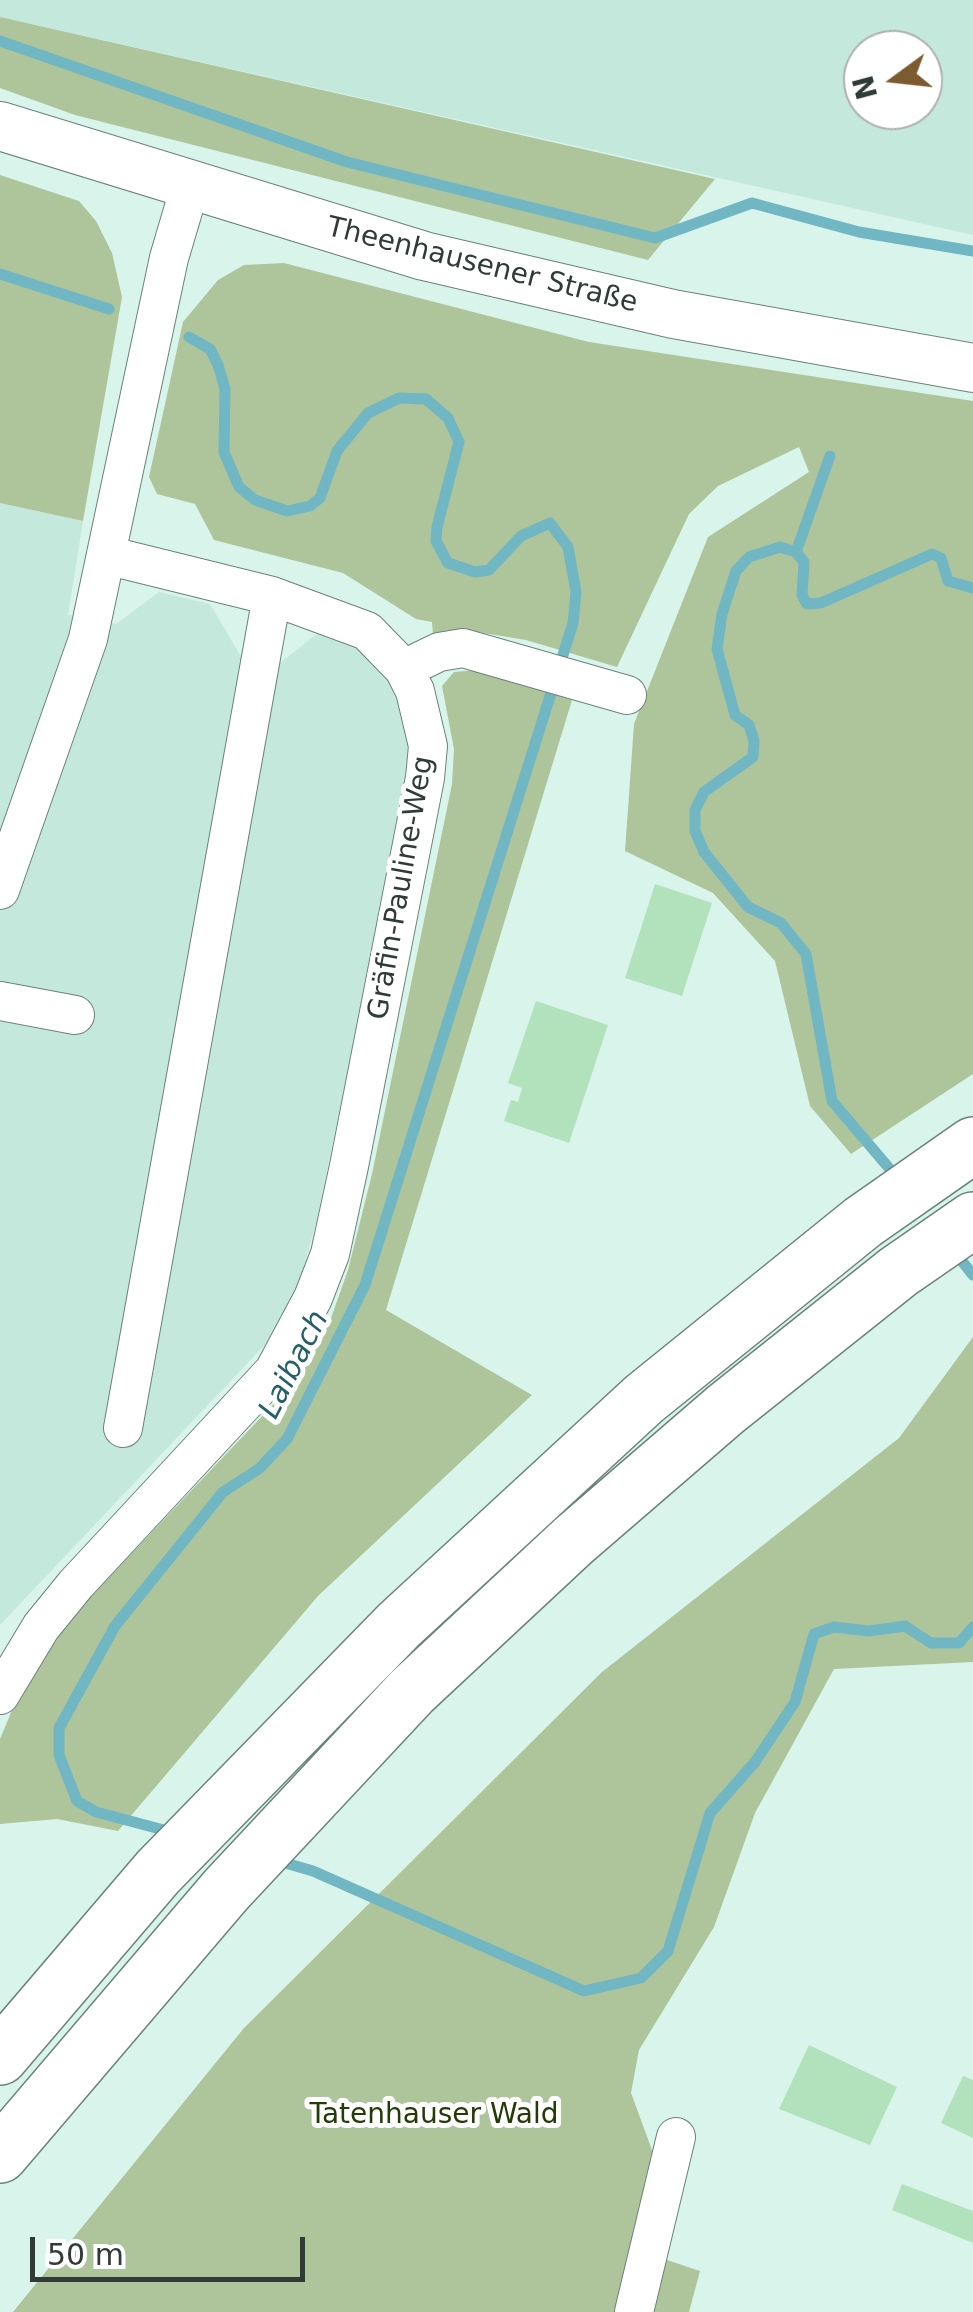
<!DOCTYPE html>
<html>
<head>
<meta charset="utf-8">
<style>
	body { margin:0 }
	#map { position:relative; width:973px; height:2312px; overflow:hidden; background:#d9f4ea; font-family:"DejaVu Sans",sans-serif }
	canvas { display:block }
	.north { position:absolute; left:843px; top:30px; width:100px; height:100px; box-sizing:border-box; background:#fff; border:2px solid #acb1af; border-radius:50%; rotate:255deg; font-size:28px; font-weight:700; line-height:40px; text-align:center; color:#303b37 }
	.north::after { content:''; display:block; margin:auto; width:35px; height:45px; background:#7c5b31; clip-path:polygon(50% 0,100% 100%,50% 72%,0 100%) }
	.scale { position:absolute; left:30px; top:2237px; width:275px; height:45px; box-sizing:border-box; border:5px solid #303b37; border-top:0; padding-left:12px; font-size:30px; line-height:35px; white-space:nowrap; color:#303b37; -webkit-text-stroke:8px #fff; paint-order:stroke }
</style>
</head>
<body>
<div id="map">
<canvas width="973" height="2312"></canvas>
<div class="north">N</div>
<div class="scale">50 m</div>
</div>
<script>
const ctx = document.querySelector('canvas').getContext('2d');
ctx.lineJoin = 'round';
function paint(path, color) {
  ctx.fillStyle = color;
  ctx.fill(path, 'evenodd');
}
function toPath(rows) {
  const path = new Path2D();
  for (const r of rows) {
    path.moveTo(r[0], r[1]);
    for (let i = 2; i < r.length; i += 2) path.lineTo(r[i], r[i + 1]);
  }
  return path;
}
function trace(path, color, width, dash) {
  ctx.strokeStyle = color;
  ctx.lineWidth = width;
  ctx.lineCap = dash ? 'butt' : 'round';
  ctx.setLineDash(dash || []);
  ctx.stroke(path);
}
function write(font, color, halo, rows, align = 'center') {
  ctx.font = font + ' "DejaVu Sans",sans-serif';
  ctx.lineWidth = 10;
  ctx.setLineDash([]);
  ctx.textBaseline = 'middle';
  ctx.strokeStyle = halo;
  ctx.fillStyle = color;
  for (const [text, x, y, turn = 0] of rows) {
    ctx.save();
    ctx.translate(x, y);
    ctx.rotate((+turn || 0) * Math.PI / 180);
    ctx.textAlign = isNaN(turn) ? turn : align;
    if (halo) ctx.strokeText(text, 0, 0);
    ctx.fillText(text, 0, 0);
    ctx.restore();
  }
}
paint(toPath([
	[0,0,973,0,973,235,0,17],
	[923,50,923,110,863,110,863,50],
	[0,503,83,521,68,615,116,624,159,592,210,604,240,655,281,662,322,630,352,642,392,677,404,704,412,760,316,1223,297,1290,274,1335,0,1625]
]), '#c5e8dc');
paint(toPath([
	[0,17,715,179,648,260,75,115,0,88],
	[0,175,79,201,96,221,112,253,122,297,83,521,0,503],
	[284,263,589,342,973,401,973,1074,851,1154,810,1106,775,961,713,893,625,851,634,724,708,537,809,472,799,447,718,486,689,514,617,667,526,640,465,630,433,635,432,622,416,619,343,573,214,540,195,504,157,494,149,477,183,322,218,280,244,265],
	[476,670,572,700,386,1310,532,1395,318,1596,118,1831,57,1819,0,1824,0,1739,20,1691,51,1638,287,1390,330,1321,348,1270,372,1174,452,784,454,749,442,686,454,672],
	[973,1337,973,1662,834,1669,755,1813,714,1927,639,2050,631,2093,656,2161,640,2251,700,2271,689,2312,13,2312,244,2028,602,1672,899,1438]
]), '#aec59c');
trace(toPath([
	[0,41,347,162,655,238,752,203,859,232,973,251],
	[0,274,109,309],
	[796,552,830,456],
	[900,1181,832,1101,806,954,781,923,748,907,704,852,695,831,695,810,704,792,753,757,754,741,749,725,735,715,717,649,722,614,736,571,749,557,780,547,796,552,804,562,802,595,807,604,821,603,932,554,941,558,948,581,973,588],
	[954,1251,973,1275],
	[175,1833,96,1812,77,1801,59,1755,59,1728,115,1626,223,1492,260,1468,287,1439,365,1285,573,623,576,592,568,547,550,523,521,536,489,570,475,572,448,563,436,541,437,527,459,442,448,418,426,399,399,398,368,413,337,451,320,498,310,506,287,511,255,500,239,487,224,452,225,389,218,365,210,349,189,337],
	[275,1860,313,1871,584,1991,641,1978,668,1951,710,1813,755,1762,795,1702,814,1634,834,1627,869,1631,905,1626,931,1643,959,1643,973,1627]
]), '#71b6c3', 11);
paint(toPath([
	[655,884,712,903,682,996,625,978],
	[536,1001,608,1025,569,1143,504,1121,511,1100,518,1102,522,1088,508,1083],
	[809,2045,897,2087,870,2145,779,2109],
	[963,2076,973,2080,973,2138,941,2123],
	[902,2184,973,2211,973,2243,892,2210]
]), '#b2e2bc');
const minor = toPath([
	[404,669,439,652,463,648,627,695],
	[0,890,88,639,169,258,190,187],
	[0,1001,75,1015],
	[123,1428,272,596],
	[0,1695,41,1627,76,1584,274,1371,313,1298,330,1254,349,1166,425,778,428,746,415,691,404,669,367,631,272,596,106,555],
	[634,2312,676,2137]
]);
const major = toPath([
	[0,126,424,256,673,314,973,368]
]);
const highway = toPath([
	[0,2057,158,1872,399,1625,644,1399,863,1222,973,1145],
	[0,2155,226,1890,412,1691,573,1541,726,1409,898,1272,973,1220]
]);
trace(minor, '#6a837a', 40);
trace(major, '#6a837a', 50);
trace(highway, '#6a837a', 58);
trace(minor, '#fff', 38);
trace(major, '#fff', 48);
trace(highway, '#fff', 55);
write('28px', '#303b37', '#fff', [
	["Theenhausener Straße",482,266,14],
	["Gräfin-Pauline-Weg",402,888,-80]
]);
write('28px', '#233b05', '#fff', [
	["Tatenhauser Wald",434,2116]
]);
write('italic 30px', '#255f69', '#fff', [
	["Laibach",295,1365,-63]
]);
</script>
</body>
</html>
